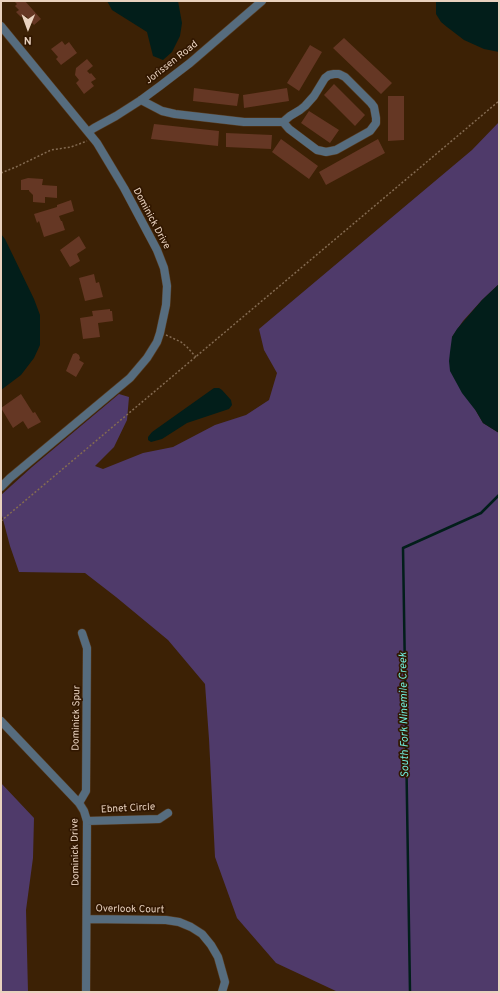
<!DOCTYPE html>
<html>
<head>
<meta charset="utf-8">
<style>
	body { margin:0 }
	#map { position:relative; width:500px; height:993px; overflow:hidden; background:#3c2105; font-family:Overpass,sans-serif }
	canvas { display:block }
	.frame { position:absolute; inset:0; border:2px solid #e9d2bf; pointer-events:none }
	.north { position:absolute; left:8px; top:8px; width:40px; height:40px; -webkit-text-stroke:3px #311700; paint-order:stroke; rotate:181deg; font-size:11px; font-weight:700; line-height:16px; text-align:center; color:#e9d2bf }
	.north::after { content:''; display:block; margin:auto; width:14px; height:18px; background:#e9d2bf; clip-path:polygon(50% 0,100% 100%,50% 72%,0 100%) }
</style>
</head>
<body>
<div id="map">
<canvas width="500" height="993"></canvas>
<div class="frame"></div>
<div class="north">N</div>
</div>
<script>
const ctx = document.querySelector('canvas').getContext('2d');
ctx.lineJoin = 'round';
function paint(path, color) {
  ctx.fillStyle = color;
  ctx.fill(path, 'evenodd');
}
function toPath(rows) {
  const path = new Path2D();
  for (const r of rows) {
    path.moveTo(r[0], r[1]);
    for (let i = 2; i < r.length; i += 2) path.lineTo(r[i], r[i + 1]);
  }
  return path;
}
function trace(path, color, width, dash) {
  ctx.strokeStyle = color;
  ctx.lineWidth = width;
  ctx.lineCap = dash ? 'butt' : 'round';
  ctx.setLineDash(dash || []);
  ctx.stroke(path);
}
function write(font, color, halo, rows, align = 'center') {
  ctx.font = font + ' Overpass,sans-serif';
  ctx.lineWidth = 3.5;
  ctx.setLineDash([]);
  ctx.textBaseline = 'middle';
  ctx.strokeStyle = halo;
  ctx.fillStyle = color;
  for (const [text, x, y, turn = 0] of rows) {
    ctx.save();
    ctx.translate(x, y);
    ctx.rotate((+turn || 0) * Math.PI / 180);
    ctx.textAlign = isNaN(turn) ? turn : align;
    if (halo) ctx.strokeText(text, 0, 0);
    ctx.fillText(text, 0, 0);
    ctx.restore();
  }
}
paint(toPath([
	[499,122,499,284,482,300,463,321,452,337,476,411,483,423,499,433,499,992,338,992,276,963,237,918,215,857,209,739,205,684,168,640,116,597,85,573,19,572,10,546,1,512,1,495,32,467,119,394,129,397,127,420,114,447,95,466,103,469,143,453,173,447,215,425,246,415,269,400,277,373,264,350,259,329,472,150],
	[1,783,34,818,33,858,26,910,28,992,1,992]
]), '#4f3a6a');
paint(toPath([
	[107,1,178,1,182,23,180,36,172,52,163,60,153,56,147,32,112,10],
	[436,1,499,1,499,52,484,49,464,40,451,30,447,27,441,22,436,14],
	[1,234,5,239,34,299,40,315,40,345,34,358,21,375,1,390],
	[499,284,499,433,483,423,476,411,462,393,450,371,449,361,450,352,452,337,457,329,482,300],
	[214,388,219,388,222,390,231,400,232,405,229,409,187,423,162,439,151,442,148,440,148,437,152,432]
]), '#021e1a');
trace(toPath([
	[410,992,403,548,481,513,499,495]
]), '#021e1a', 2.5);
paint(toPath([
	[14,1,25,1,41,19,34,25,26,16,24,17,23,16,21,17,16,12,19,10,15,6,17,4],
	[344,38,392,83,381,94,333,48],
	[62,41,65,45,69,42,77,53,61,65,56,59,58,57,51,49],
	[310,45,322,52,299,91,287,83],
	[87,59,93,66,87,71,90,74,91,73,96,79,91,82,94,86,84,94,76,83,79,80,75,75,76,68],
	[334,84,365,115,355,126,324,95],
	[194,88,239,94,237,106,193,101],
	[287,88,289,101,244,108,243,95],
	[388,96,404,96,404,140,388,141],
	[309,111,339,130,330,143,301,123],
	[154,124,219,131,218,146,151,139],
	[226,133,272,135,271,149,226,147],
	[281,139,318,166,309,179,272,152],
	[378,139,385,153,326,185,319,172],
	[28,178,43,179,42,185,57,186,57,198,45,197,45,203,33,202,33,195,29,191,29,190,21,190,21,180],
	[71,200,74,211,59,216,61,221,62,221,65,230,44,237,39,221,37,223,34,214,57,207,57,205],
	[79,236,86,248,77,254,80,261,70,267,60,250],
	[94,274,96,283,99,282,103,297,85,301,79,278],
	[110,309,110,311,112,311,113,321,98,323,100,337,83,339,80,318,93,316,92,311],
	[76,353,79,355,80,358,79,360,84,363,76,377,66,371,73,354],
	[21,394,33,413,35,412,41,422,28,429,23,421,13,428,1,408]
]), '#653724');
const street = toPath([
	[1,26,97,143,124,188,157,250,164,268,167,286,166,305,160,333,157,342,147,358,130,378,10,478,1,487],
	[334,74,339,74,345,77,371,103,374,107,376,118,376,123,370,131,336,150,326,152,322,151,317,150,289,129,283,122,290,116,300,110,305,106,314,96,325,78,329,75,334,74],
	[141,100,162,111,175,114,244,122,283,122],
	[88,132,94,128,116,116,141,100,160,86,190,63,262,1],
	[1,721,79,803,84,811,87,821,86,992],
	[79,803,86,791,87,648,82,633],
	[87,821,159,819,168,813],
	[87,919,166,920,179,922,191,927,202,934,211,945,218,957,225,982,222,992]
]);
trace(street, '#583d23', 9);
trace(toPath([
	[1,173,16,167,51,150,71,147,87,141],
	[166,335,181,342,187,347,196,357],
	[1,521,499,101]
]), '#846b52', 1.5, [2, 2]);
trace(street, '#566c7e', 8);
write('10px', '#e9d2bf', '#311700', [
	["Jorissen Road",172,63,-38],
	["Dominick Drive",151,219,62],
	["Dominick Spur",77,718,-89],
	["Ebnet Circle",128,809,-3],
	["Dominick Drive",76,852,-91],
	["Overlook Court",130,910,1]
]);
write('italic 11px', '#70f0de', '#311700', [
	["South Fork Ninemile Creek",405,715,-91]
]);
</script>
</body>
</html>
